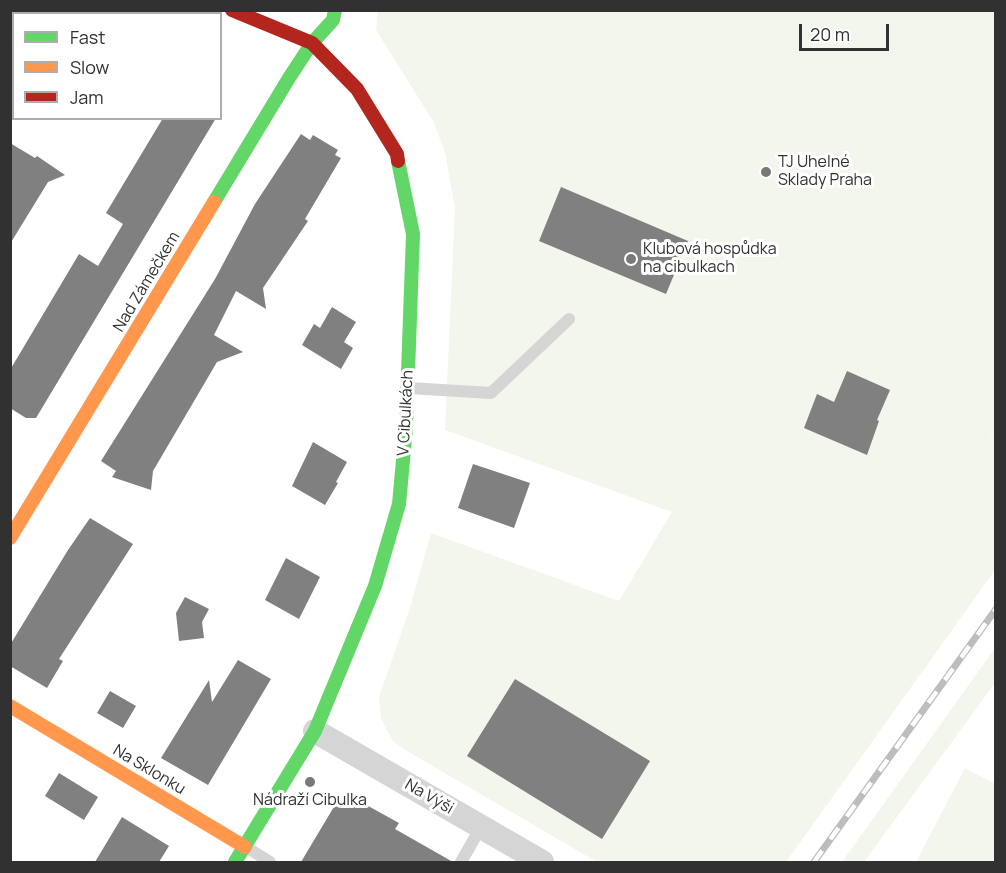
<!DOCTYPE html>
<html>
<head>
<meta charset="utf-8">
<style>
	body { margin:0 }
	#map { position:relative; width:1006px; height:873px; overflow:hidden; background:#fff; font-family:Manrope,sans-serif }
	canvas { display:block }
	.frame { position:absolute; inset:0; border:12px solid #313131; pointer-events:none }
	.legend { position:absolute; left:12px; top:12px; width:210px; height:108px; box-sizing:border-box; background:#fff; border:2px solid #adadad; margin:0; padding:8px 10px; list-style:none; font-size:18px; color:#313131 }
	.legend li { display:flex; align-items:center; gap:12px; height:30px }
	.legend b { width:30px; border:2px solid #adadad }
	.scale { position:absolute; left:799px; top:24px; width:90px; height:27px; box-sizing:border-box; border:3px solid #313131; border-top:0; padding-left:8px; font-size:18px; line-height:21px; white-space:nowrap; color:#313131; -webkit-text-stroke:4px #fff; paint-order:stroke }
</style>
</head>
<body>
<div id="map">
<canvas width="1006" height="873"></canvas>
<div class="frame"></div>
<ul class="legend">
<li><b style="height:8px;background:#63d668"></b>Fast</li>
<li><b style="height:8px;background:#ff974d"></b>Slow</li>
<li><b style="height:8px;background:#b3261e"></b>Jam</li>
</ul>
<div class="scale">20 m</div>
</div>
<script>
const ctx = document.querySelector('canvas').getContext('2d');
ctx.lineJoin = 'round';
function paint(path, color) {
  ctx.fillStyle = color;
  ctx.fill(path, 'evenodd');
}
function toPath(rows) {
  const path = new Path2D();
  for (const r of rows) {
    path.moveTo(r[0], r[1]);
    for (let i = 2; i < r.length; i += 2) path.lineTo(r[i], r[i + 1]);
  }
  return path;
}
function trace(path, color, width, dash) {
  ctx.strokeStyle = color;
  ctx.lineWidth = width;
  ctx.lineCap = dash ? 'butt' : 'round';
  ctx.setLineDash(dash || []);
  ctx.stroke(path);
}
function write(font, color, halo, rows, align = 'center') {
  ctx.font = font + ' Manrope,sans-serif';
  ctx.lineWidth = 6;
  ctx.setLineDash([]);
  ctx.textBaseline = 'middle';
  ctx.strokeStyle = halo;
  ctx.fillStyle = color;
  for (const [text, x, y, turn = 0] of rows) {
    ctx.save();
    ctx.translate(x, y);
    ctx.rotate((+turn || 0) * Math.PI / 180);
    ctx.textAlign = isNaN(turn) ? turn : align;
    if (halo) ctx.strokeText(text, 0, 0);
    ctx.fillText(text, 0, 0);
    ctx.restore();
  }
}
paint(toPath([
	[378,10,995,11,996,430,974,456,995,432,995,570,786,862,597,862,407,751,394,742,387,731,381,718,379,697,409,611,431,533,619,601,672,512,445,430,455,209,445,152,433,121,376,30],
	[995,648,995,683,864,862,842,862],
	[965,768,995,784,995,862,916,862]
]), '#f2f6ed');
paint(toPath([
	[163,118,216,118,36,418,26,418,10,408,10,370,79,254,98,266,123,224,106,213],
	[301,134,310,140,313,135,338,150,335,155,341,158,305,219,308,221,263,288,266,309,236,291,214,335,243,352,217,362,153,471,151,490,112,477,116,471,101,461,215,279,255,204],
	[10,143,35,158,37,156,65,175,48,182,10,244],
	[561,187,688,241,666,294,539,241],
	[332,307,356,322,344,342,353,348,341,369,302,345,314,324,320,328],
	[847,371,890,390,877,420,879,421,867,455,804,428,817,394,834,402],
	[313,442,347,462,336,482,338,483,325,505,292,486],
	[473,464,530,483,514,528,458,508],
	[90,518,133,544,59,659,63,661,47,688,10,666,10,645,68,550],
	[286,558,320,577,299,619,265,600],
	[185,597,209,609,202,622,204,638,179,641,176,613],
	[238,660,271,679,208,785,161,758,209,680,212,702],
	[515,679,650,761,602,839,467,756],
	[110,691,136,706,123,728,97,713],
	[59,773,98,797,84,820,45,796],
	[341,795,359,806,361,802,399,823,395,829,453,862,301,862],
	[122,817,169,846,159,862,95,862]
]), '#808080');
trace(toPath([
	[409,388,491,393,569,319],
	[246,847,270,862],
	[461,862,481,827]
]), '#d5d5d5', 12);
trace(toPath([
	[103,14,123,10],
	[10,66,14,64],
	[315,731,542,862]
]), '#d5d5d5', 24);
trace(toPath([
	[214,202,289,78,312,43,333,20,335,10],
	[235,862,315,731,375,586,399,504,406,428,413,234,398,161]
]), '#63d668', 14);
trace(toPath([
	[10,538,214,202],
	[10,706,245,847]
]), '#ff974d', 14);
trace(toPath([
	[232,10,312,43,357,89,397,154,398,161]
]), '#b3261e', 14);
const rail = toPath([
	[814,862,996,609]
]);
trace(rail, '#bdbdbd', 7);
trace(rail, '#fff', 4.5, [14]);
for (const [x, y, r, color] of [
	[766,172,6,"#797979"],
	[631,259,6,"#797979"],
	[310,782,6,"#797979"]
]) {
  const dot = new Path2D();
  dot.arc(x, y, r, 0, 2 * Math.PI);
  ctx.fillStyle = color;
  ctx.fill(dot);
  trace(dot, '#fff', 2);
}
write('16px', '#313131', '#fff', [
	["TJ Uhelné",778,163],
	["Sklady Praha",778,181],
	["Klubová hospůdka",643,250],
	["na cibulkach",643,268],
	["Nádraží Cibulka",310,801,"center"]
], 'left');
write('16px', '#313131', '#fff', [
	["Nad Zámečkem",147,282,-59],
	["V Cibulkách",406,413,-87],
	["Na Sklonku",149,770,31],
	["Na Výši",429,797,30]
]);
</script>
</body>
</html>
